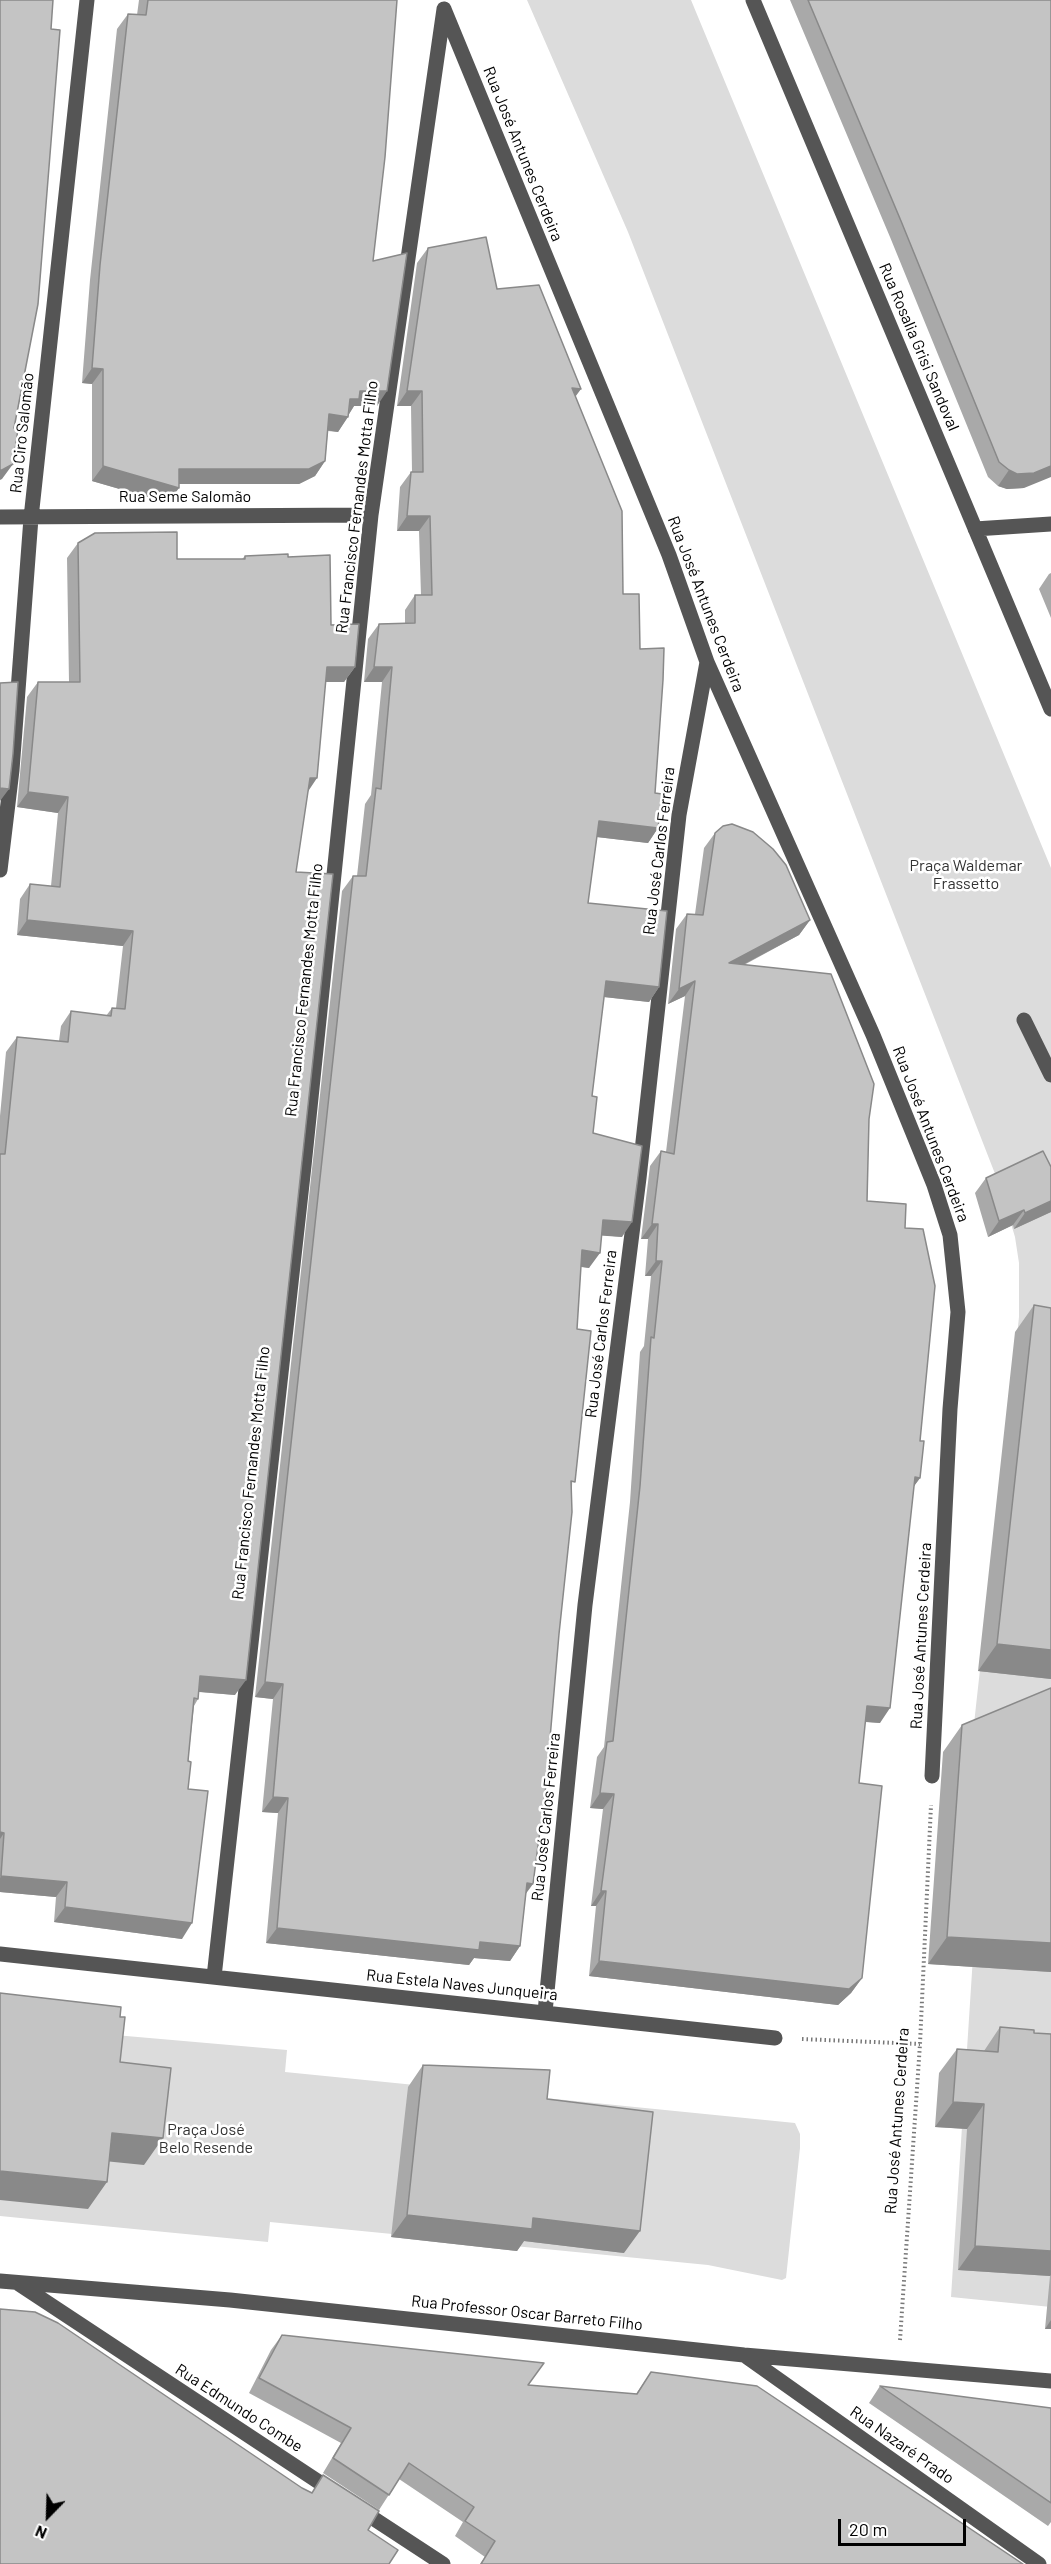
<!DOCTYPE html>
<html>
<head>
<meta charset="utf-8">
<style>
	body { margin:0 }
	#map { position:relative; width:1051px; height:2564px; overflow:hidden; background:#fff; font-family:Barlow,sans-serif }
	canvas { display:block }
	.north { position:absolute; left:18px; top:2486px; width:60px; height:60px; -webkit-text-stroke:4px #fff; paint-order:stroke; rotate:203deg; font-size:16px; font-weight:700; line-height:24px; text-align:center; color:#000 }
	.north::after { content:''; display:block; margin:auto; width:21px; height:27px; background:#000; clip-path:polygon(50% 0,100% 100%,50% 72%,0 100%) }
	.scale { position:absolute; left:838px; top:2519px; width:128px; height:27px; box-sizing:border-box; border:3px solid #000; border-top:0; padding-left:8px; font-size:18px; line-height:21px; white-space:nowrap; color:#000; -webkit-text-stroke:4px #fff; paint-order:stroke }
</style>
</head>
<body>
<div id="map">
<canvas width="1051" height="2564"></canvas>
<div class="north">N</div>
<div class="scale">20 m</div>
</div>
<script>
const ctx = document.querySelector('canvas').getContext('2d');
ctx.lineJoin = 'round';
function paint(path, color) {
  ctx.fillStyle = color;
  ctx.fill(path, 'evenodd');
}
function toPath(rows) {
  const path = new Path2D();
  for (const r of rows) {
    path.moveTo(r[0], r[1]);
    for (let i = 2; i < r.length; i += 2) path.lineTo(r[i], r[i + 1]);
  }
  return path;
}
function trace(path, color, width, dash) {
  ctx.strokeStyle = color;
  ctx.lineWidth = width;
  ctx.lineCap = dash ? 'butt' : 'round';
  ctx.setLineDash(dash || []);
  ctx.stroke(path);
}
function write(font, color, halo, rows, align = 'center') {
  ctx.font = font + ' Barlow,sans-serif';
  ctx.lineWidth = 5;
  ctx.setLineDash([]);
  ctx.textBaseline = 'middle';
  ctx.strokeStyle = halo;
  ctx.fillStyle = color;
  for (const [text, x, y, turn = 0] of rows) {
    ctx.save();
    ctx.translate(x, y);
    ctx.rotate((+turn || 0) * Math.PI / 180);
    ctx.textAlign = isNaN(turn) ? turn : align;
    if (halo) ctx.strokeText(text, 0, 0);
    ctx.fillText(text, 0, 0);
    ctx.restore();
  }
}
paint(toPath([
	[527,0,691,0,1051,868,1051,2307,951,2297,974,1941,969,1769,1019,1317,1019,1263,1015,1237,999,1184,628,232],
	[0,2025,287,2050,285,2072,795,2123,800,2134,800,2148,786,2278,782,2280,708,2265,270,2222,268,2242,0,2216]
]), '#dcdcdc');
trace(toPath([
	[802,2039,920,2044],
	[900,2340,920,2044,931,1805]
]), '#777', 4, [1.5, 3]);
trace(toPath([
	[753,0,1051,709],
	[444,9,669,555,707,662,873,1035,934,1185,950,1235,958,1312,950,1409,932,1776],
	[0,517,371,515],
	[975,529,1051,524],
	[0,870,12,770,31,518,87,0],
	[1024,1020,1051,1075],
	[0,1954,775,2038],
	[214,1977,304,1166,371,515,444,9],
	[545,2012,585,1605,639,1178,679,815,707,662],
	[0,2281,230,2300,744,2355,1051,2381],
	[19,2284,334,2492],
	[744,2355,1039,2564],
	[359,2509,443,2564]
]), '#555', 15);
paint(toPath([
	[139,0,397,0,373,261,377,406,354,406,338,432,328,431,325,461,315,476,299,484,179,484,168,503,92,481,92,384,82,383,90,280,117,29,128,14,137,15],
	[790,0,1051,0,1024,488,1007,489,998,486,988,477,890,237],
	[428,248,497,289,575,396,623,594,640,649,658,828,648,843,597,837,588,903,659,987,649,1002,604,997,592,1096,593,1133,622,1237,602,1235,589,1268,581,1267,577,1329,572,1487,520,1946,510,1961,474,1958,469,1965,266,1943,278,1813,262,1812,273,1699,255,1697,342,891,353,876,357,876,365,804,371,795,382,682,364,682,368,639,379,624,405,623,405,610,415,595,421,595,419,531,397,531,400,487,411,472,412,472,411,406,397,406,417,263],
	[78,543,177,559,242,559,245,556,288,557,331,625,355,667,344,682,326,682,308,792,296,872,235,1695,199,1692,198,1699,194,1706,188,1761,188,1789,182,1939,54,1922,56,1897,0,1892,0,1116,6,1052,17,1037,59,1041,61,1026,71,1011,106,1016,112,1008,116,1008,123,946,17,935,20,899,30,884,51,886,58,813,17,807,27,697,38,682,69,682,67,558],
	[1051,573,1051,618,1039,589,1049,574],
	[715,833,810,920,799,935,744,965,869,1119,867,1201,905,1228,920,1441,920,1478,914,1486,880,1723,865,1722,859,1783,862,1978,851,1993,838,2005,589,1976,596,1906,591,1906,603,1809,590,1808,597,1757,604,1747,630,1502,640,1352,644,1346,651,1276,645,1276,648,1239,641,1239,650,1166,661,1151,666,1152,685,996,668,1004,676,929,687,914,695,914,704,848],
	[986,1178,1051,1212,1014,1229,1013,1225,988,1237,975,1193],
	[1034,1305,1051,1308,1051,1679,978,1671,1015,1332],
	[962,1725,1051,1972,928,1964,943,1752],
	[1000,2027,1034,2033,1051,2034,1051,2329,1045,2329,1050,2276,958,2270,967,2129,935,2127,939,2073,957,2049,984,2051],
	[423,2065,547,2099,624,2253,524,2241,517,2251,391,2237,408,2087],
	[282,2335,528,2385,636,2394,651,2372,1023,2564,480,2564,485,2557,455,2536,463,2522,399,2479,379,2510,323,2473,341,2443,249,2393,271,2350],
	[880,2386,1051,2408,1051,2522,1048,2526,869,2403]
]), '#a9a9a9');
paint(toPath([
	[92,368,103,369,92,384,82,383],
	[572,388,581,389,570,404],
	[360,391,387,391,377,406,354,406,349,414,350,399],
	[407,391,422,391,411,406,397,406],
	[329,414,348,417,338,432,319,429],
	[325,461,315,476,299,484,168,484,179,469],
	[13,464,2,479,0,480,0,470],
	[103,466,179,488,168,503,92,481],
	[1051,466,1051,477,1024,488,1007,489,998,486,1009,470],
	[407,516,430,516,419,531,397,531],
	[327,667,355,667,344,682,317,682],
	[374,667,392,667,382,682,364,682],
	[310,778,317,778,307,793],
	[0,788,9,789,0,801],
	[28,792,68,797,58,813,17,807],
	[599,821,658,828,648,843,588,836],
	[27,920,133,931,123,946,17,935],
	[810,920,799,935,718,978,729,963],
	[606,981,659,987,649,1002,595,996],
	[695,981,685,996,668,1004,679,989],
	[1051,1201,1051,1212,1014,1229,1025,1213],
	[1024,1210,1013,1225,988,1237,999,1221],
	[603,1220,632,1222,622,1237,593,1235],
	[652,1224,658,1224,648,1239,641,1239],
	[582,1250,600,1253,589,1268,571,1265],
	[656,1261,662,1261,651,1276,645,1276],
	[915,1477,920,1478,909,1493],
	[997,1644,1051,1650,1051,1679,978,1671],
	[200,1676,246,1680,235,1695,190,1691],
	[265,1682,283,1684,273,1699,255,1697],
	[867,1706,890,1708,880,1723,856,1721],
	[600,1793,614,1794,603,1809,590,1808],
	[273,1797,288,1798,278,1813,262,1812],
	[0,1832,4,1833,0,1839],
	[1,1876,67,1882,56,1897,0,1892,0,1878],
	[527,1883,533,1884,522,1899],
	[601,1891,606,1891,596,1906,591,1906],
	[65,1907,192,1923,182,1939,54,1922],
	[277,1928,480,1942,520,1946,510,1961,474,1958,469,1965,266,1943],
	[947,1937,1051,1943,1051,1972,928,1964],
	[599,1961,862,1978,851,1993,838,2005,589,1976],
	[953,2102,984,2104,967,2129,935,2127],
	[112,2133,163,2138,144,2165,94,2160],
	[0,2171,107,2182,88,2209,0,2200],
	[407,2215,533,2218,640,2231,624,2253,524,2241,517,2251,391,2237],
	[975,2246,1051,2251,1051,2275,1050,2276,958,2270],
	[1051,2320,1051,2329,1045,2329]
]), '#898989');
const building = toPath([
	[0,0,53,0,51,29,60,30,38,304,14,428,18,429,13,464,2,470,0,470,0,0],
	[148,0,397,0,385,157,373,261,407,253,387,391,360,391,359,399,350,399,348,417,329,414,325,461,309,469,179,469,179,488,103,466,103,369,92,368,100,265,128,14,146,15,148,0],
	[808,0,1051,0,1051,466,1034,473,1017,474,1009,470,999,462,901,221,808,0],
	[486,237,497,289,539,285,581,389,572,388,622,511,623,594,639,594,640,649,664,648,663,680,655,793,662,794,658,828,599,821,588,903,667,911,659,987,606,981,592,1096,597,1097,593,1133,642,1146,632,1222,603,1220,600,1253,582,1250,577,1329,591,1331,575,1482,571,1481,572,1512,559,1634,546,1785,533,1884,527,1883,520,1946,480,1942,479,1950,277,1928,288,1798,273,1797,283,1684,265,1682,353,876,366,876,376,788,381,789,392,667,374,667,379,624,415,623,415,595,432,595,430,516,407,516,411,472,423,472,422,391,407,391,428,248,486,237],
	[177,532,177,559,245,559,245,556,288,554,288,557,330,555,331,625,359,624,355,667,327,667,317,778,310,778,296,872,333,874,246,1680,200,1676,198,1699,194,1698,188,1761,191,1762,188,1789,208,1791,192,1923,65,1907,67,1882,1,1876,4,1833,0,1832,0,1154,5,1154,17,1037,68,1042,71,1011,111,1016,112,1008,125,1009,133,931,27,920,30,884,60,887,68,797,28,792,38,682,80,682,78,543,95,533,177,532],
	[18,682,13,754,9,789,0,788,0,683,18,682],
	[732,824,753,832,773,849,786,865,810,920,729,963,831,974,874,1084,869,1119,867,1201,906,1204,905,1228,923,1229,935,1286,920,1441,924,1441,920,1478,915,1477,890,1708,867,1706,859,1783,882,1786,862,1978,849,1989,599,1961,606,1891,601,1891,614,1794,600,1793,607,1742,613,1741,640,1486,651,1337,654,1338,662,1261,656,1261,658,1224,652,1224,661,1151,674,1154,695,981,679,989,687,914,703,915,715,833,723,826,732,824],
	[1043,1151,1051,1167,1051,1201,1025,1213,1024,1210,999,1221,986,1178,1043,1151],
	[1034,1305,1051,1308,1051,1650,997,1644,1034,1305],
	[1051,1688,1051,1943,947,1937,962,1725,1051,1688],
	[0,1993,121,2007,120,2017,125,2017,120,2062,171,2068,163,2138,112,2133,107,2182,0,2171,0,1993],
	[1000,2027,1034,2030,1034,2033,1051,2034,1051,2251,975,2246,984,2104,953,2102,957,2049,998,2052,1000,2027],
	[423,2065,550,2070,547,2099,653,2112,640,2231,533,2218,532,2229,407,2215,423,2065],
	[0,2309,35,2312,58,2323,302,2488,312,2493,323,2475,379,2511,368,2530,398,2550,389,2564,0,2564,0,2309],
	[282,2335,544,2363,528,2385,637,2394,651,2372,757,2386,1023,2564,481,2564,495,2541,465,2521,474,2507,409,2463,389,2495,333,2458,351,2428,259,2378,282,2335],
	[880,2386,1051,2408,1051,2503,880,2386]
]);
paint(building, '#c4c4c4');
trace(building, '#898989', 1.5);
write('16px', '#000', '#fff', [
	["Rua José Antunes Cerdeira",523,154,68],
	["Rua Rosalia Grisi Sandoval",919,347,67],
	["Rua Ciro Salomão",22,433,-84],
	["Rua Seme Salomão",185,497],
	["Rua Francisco Fernandes Motta Filho",357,507,-83],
	["Rua José Antunes Cerdeira",706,604,69],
	["Rua José Carlos Ferreira",659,851,-83],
	["Rua Francisco Fernandes Motta Filho",304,990,-84],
	["Rua José Antunes Cerdeira",931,1134,69],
	["Rua José Carlos Ferreira",601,1334,-83],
	["Rua Francisco Fernandes Motta Filho",251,1473,-84],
	["Rua José Antunes Cerdeira",921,1636,-87],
	["Rua José Carlos Ferreira",546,1817,-84],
	["Rua Estela Naves Junqueira",462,1985,6],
	["Rua José Antunes Cerdeira",897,2121,-86],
	["Rua Professor Oscar Barreto Filho",527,2313,6],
	["Rua Edmundo Combe",239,2408,33],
	["Rua Nazaré Prado",902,2445,35]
]);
write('16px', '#333', '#fff', [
	["Praça Waldemar",966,866],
	["Frassetto",966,884],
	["Praça José",206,2130],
	["Belo Resende",206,2148]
]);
</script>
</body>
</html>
